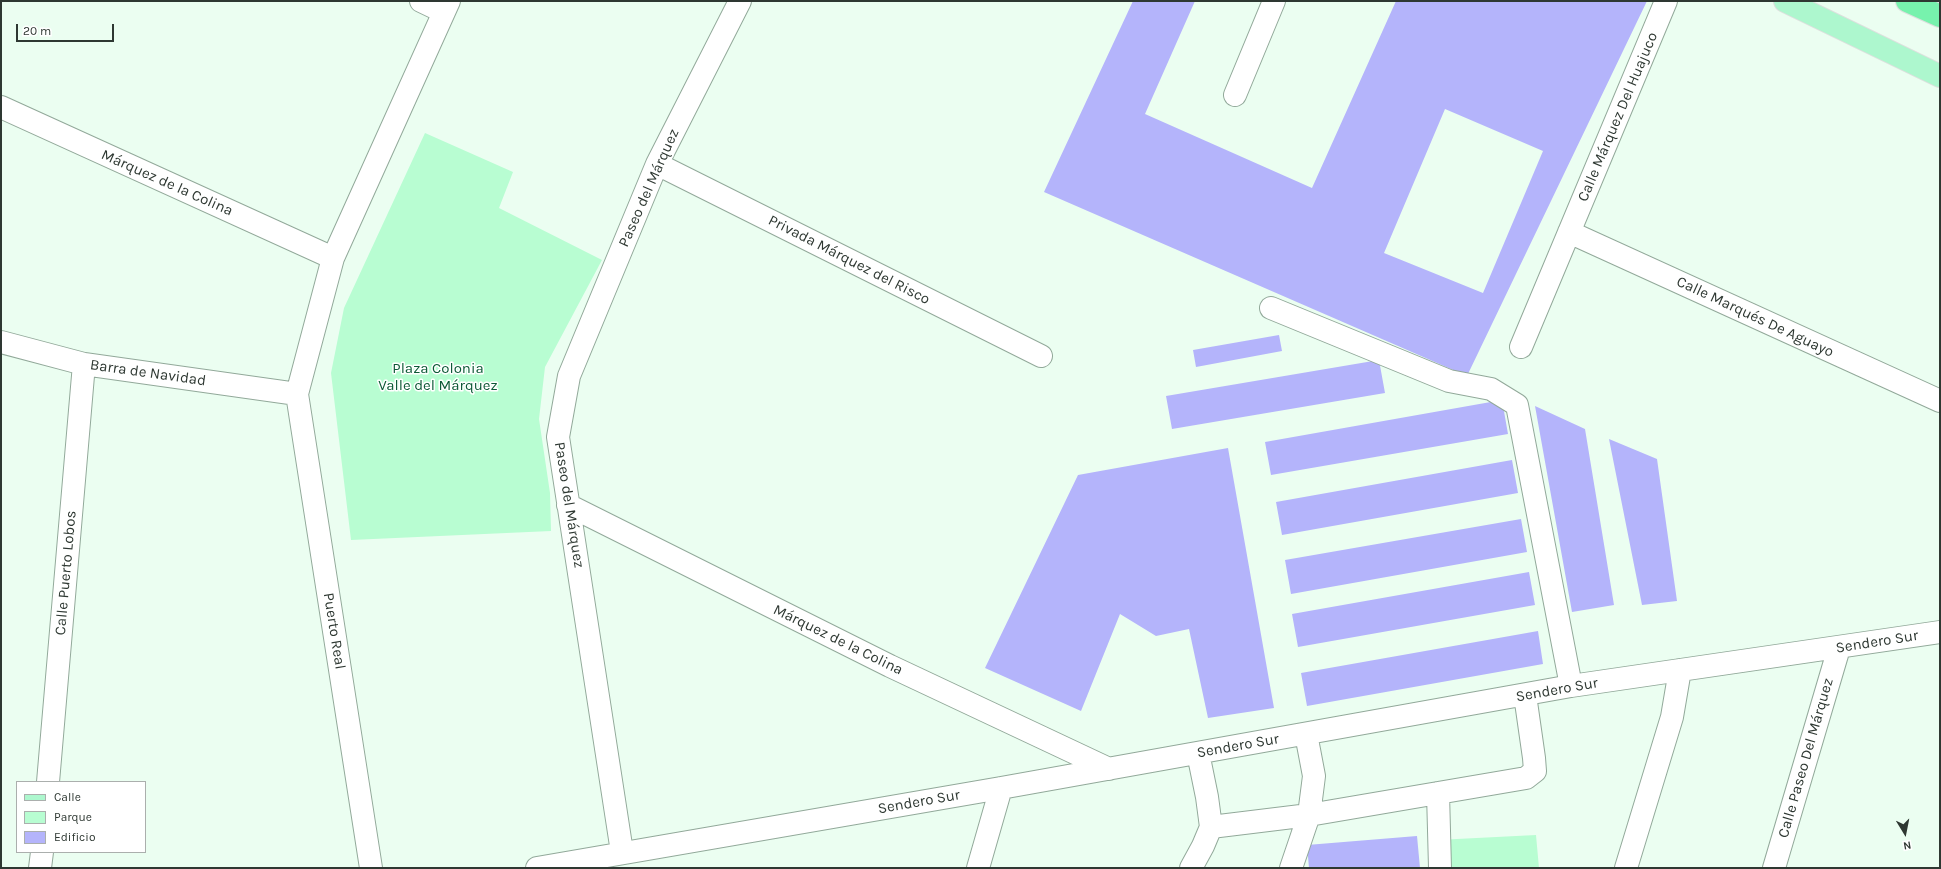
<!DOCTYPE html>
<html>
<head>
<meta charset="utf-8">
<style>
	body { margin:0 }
	#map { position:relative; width:1941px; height:869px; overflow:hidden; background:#ebfef1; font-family:Karla,sans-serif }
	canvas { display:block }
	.frame { position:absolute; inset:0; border:2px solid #2e3832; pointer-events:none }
	.legend { position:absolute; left:16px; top:781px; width:130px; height:72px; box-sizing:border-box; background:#fff; border:1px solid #abafad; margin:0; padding:5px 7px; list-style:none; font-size:12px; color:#2e3832 }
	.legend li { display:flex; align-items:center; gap:8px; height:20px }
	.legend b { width:20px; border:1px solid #abafad }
	.north { position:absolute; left:1885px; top:813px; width:40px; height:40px; -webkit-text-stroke:3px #fff; paint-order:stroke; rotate:170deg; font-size:11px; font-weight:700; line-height:16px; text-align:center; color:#2e3832 }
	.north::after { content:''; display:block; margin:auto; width:14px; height:18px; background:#2e3832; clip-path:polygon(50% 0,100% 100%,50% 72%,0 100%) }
	.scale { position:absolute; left:16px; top:24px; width:98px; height:18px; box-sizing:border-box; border:2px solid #2e3832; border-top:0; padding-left:5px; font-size:12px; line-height:14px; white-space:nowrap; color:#2e3832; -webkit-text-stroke:3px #fff; paint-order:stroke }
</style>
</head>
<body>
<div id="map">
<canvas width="1941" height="869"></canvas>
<div class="frame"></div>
<ul class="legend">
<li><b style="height:5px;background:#adf7ce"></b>Calle</li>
<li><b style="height:11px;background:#b8fdd2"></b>Parque</li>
<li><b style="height:11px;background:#b4b4fb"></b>Edificio</li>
</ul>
<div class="north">N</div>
<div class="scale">20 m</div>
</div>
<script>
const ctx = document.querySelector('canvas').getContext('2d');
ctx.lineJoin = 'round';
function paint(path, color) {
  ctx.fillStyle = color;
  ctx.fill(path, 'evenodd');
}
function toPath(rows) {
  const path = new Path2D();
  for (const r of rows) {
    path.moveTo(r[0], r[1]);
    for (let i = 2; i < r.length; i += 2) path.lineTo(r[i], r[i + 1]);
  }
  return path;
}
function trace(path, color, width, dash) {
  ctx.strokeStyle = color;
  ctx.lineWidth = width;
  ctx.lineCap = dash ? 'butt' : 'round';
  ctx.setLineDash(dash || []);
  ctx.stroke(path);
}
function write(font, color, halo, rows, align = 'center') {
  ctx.font = font + ' Karla,sans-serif';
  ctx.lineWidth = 3;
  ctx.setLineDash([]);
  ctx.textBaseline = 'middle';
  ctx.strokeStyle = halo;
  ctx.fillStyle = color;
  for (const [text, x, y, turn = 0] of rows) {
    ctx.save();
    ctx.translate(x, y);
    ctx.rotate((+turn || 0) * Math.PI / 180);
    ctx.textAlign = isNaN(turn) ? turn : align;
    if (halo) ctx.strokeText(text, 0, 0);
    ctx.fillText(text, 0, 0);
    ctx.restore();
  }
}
paint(toPath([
	[425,133,513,172,499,208,602,260,545,367,539,419,550,493,551,531,351,540,331,373,344,308],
	[1536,835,1539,868,1439,868,1437,840]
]), '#b8fdd2');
paint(toPath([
	[1133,1,1195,1,1145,114,1312,188,1396,1,1647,1,1467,376,1044,192],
	[1445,109,1543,151,1483,293,1384,253],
	[1279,335,1282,351,1196,367,1193,350],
	[1379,360,1385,393,1172,429,1166,396],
	[1502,400,1508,434,1271,475,1265,442],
	[1535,406,1585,429,1614,605,1572,612],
	[1609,439,1657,459,1677,601,1642,605],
	[1228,448,1274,708,1208,718,1189,629,1156,636,1120,614,1081,711,985,668,1078,475],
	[1512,460,1518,493,1282,535,1276,502],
	[1521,519,1527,552,1291,594,1285,560],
	[1529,572,1535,605,1298,647,1292,614],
	[1538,631,1543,664,1307,706,1301,673],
	[1417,836,1420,868,1309,868,1307,845]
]), '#b4b4fb');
const minor = toPath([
	[421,1,444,12],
	[1235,95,1274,1],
	[1,107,333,258],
	[657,164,1041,356],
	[1569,232,1940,401],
	[1271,308,1449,381,1491,389,1517,405,1571,686],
	[1,342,84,364,297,394],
	[1521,347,1666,1],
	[568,505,890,666,1109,769],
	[1198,753,1207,797,1211,827],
	[48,782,84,364],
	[1438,793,1440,868],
	[622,852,558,437,569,376,657,164,740,1],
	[40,868,42,852],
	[371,868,297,394,333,258,449,1],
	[537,868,1001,788,1571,686,1940,632],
	[978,868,1001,788],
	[1191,868,1203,846,1211,827,1309,815,1314,776,1306,734],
	[1291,868,1309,815,1526,778,1535,771,1534,758,1525,695],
	[1626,868,1672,717,1680,670],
	[1774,868,1839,648]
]);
const major = toPath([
	[1785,1,1940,76]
]);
const highway = toPath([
	[1907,1,1940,16]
]);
trace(minor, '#92a99a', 24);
trace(major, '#dedfde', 24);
trace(highway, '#dedfde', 24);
trace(minor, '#fff', 22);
trace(major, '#adf7ce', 22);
trace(highway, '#77f2ad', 22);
write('15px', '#2e3832', '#fff', [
	["Calle Márquez Del Huajuco",1618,117,-67],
	["Márquez de la Colina",167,183,24],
	["Paseo del Márquez",649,188,-66],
	["Privada Márquez del Risco",849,260,27],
	["Calle Marqués De Aguayo",1755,317,25],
	["Barra de Navidad",148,373,8],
	["Paseo del Márquez",569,505,81],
	["Calle Puerto Lobos",66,573,-85],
	["Puerto Real",334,631,81],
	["Márquez de la Colina",838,640,26],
	["Sendero Sur",1877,642,-9],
	["Sendero Sur",1557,690,-10],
	["Sendero Sur",1238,746,-10],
	["Calle Paseo Del Márquez",1806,758,-74],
	["Sendero Sur",919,802,-10]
]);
write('15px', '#0b5935', '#fff', [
	["Plaza Colonia",438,369],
	["Valle del Márquez",438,386]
]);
</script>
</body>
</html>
